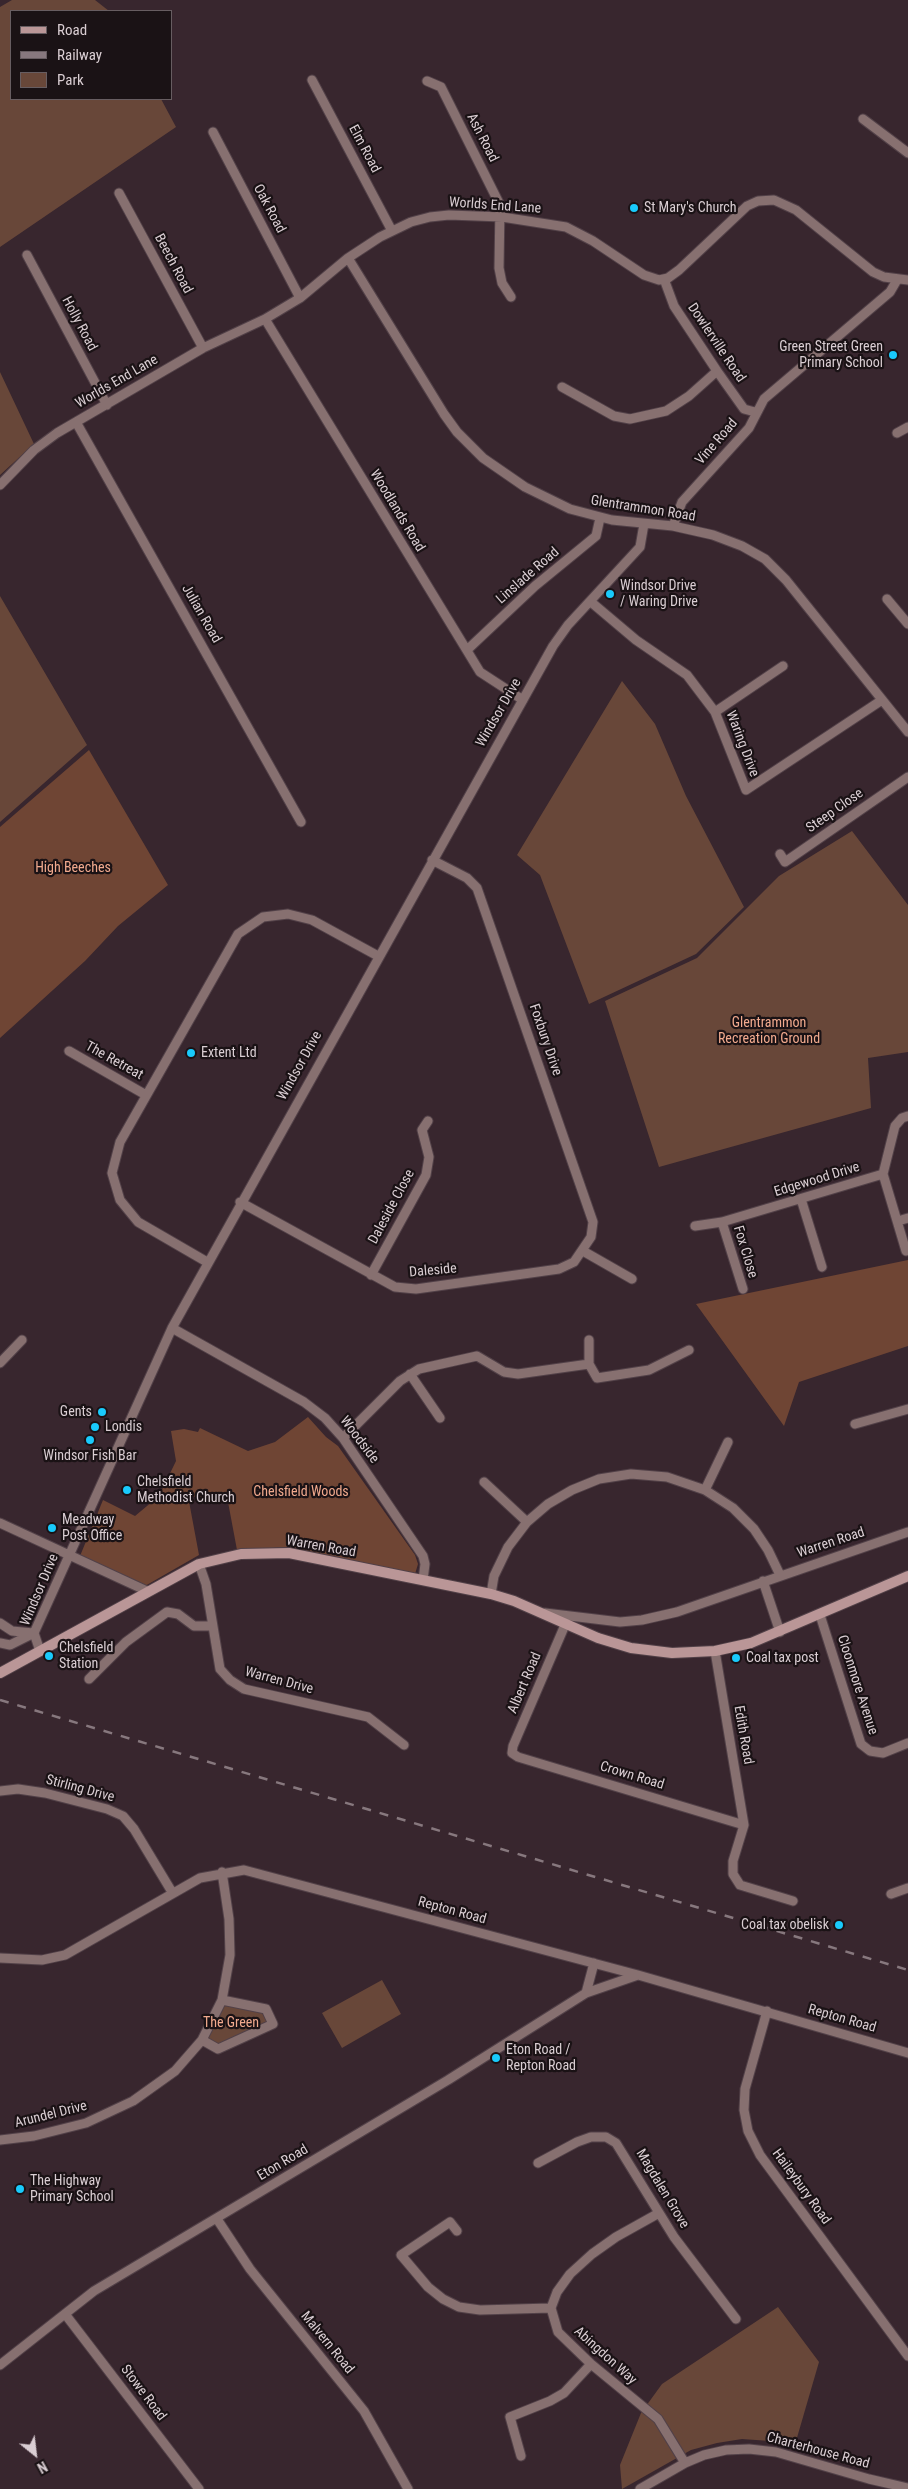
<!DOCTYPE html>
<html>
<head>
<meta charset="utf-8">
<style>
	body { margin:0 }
	#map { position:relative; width:908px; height:2489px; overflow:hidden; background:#38262e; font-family:"Roboto Condensed",sans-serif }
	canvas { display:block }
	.legend { position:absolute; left:10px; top:10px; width:162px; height:90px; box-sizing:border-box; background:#1a1215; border:1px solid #675d61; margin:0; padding:6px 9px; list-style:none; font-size:15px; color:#daced3 }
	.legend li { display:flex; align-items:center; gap:10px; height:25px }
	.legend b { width:25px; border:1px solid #675d61 }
	.north { position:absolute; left:10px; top:2429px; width:50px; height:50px; -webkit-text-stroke:4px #1a1215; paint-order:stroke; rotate:151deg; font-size:14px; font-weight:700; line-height:20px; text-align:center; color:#daced3 }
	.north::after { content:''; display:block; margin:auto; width:18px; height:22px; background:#daced3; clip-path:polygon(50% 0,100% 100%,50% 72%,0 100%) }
</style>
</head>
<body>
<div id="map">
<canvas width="908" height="2489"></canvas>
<ul class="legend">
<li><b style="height:6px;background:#ba9697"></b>Road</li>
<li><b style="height:6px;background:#87787e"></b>Railway</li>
<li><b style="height:14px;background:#684739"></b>Park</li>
</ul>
<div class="north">N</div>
</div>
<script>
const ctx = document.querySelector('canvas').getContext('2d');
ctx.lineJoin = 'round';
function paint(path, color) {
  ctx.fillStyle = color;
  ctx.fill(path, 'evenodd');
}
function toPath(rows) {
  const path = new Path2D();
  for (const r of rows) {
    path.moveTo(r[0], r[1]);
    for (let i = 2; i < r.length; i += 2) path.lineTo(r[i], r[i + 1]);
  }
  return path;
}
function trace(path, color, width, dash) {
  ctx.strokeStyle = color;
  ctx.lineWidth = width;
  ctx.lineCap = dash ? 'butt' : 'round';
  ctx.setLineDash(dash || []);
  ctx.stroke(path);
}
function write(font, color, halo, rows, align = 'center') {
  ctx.font = font + ' "Roboto Condensed",sans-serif';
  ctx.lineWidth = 4.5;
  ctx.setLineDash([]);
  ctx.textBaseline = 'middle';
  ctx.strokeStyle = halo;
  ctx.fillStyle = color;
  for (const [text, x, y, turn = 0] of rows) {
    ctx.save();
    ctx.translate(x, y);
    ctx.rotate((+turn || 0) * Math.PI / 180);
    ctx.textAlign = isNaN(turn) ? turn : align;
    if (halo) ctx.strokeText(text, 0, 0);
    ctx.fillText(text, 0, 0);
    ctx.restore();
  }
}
paint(toPath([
	[12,0,95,0,109,11,11,11,11,99,161,99,176,127,0,247,0,7],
	[0,372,34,444,0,475],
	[0,596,87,745,0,822],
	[622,681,655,724,686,796,744,907,696,954,589,1004,540,875,517,855],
	[852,831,908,905,908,1052,868,1058,871,1108,659,1167,605,1001,697,958,779,876],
	[382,1980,401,2014,342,2048,322,2013],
	[228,2005,262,2013,267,2022,220,2046,206,2037,222,2006],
	[778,2307,819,2362,794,2448,770,2441,742,2439,717,2443,691,2450,622,2489,620,2465,641,2413,662,2384]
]), '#684739');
paint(toPath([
	[89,750,168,885,118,926,85,961,0,1038,0,827],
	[908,1260,908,1346,799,1382,784,1426,696,1304],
	[308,1417,326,1437,338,1446,415,1555,418,1564,415,1574,290,1547,237,1550,228,1502,188,1496,199,1555,145,1586,80,1556,103,1500,135,1516,159,1496,176,1461,171,1431,184,1429,198,1432,200,1428,248,1451,275,1442]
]), '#6f4534');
const street = toPath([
	[312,80,392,231],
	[427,81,441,87,500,205,499,268,502,283,511,297],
	[863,119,908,153],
	[213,132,300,298],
	[119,193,203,348],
	[27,255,107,405],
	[348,258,444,414,457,432,483,458,525,487,570,509,612,520,673,526,713,535,742,546,765,559,786,580,908,732],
	[664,279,674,306,717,371,744,409,755,412],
	[265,319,480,672,523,700],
	[562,387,614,416,630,419,666,411,689,396,717,371],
	[76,422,301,822],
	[897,433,908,427],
	[0,485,34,450,57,433,203,348,265,319,300,298,348,258,380,237,411,222,430,217,449,215,502,217,566,227,593,241,644,275,659,280,668,278,679,270,747,206,758,201,774,200,796,210,873,272,884,277,908,280],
	[673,526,682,502,749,428,764,399,890,292,897,280],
	[887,599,908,624],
	[591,602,636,640,687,675,715,712,746,790,882,700],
	[467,650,535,586,596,536,600,518],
	[715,712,783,666],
	[780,854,785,862,908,777],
	[69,1051,146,1095],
	[883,1174,906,1251],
	[801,1199,822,1267],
	[240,1202,395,1287,416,1289,559,1269,574,1262,591,1237,593,1222,477,888,467,878,432,860],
	[898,1221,908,1218],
	[722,1222,743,1289],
	[695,1226,722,1222,883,1174,895,1126,902,1118,908,1116],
	[583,1251,632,1279],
	[207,1262,138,1222,120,1200,112,1173,120,1142,238,934,263,917,288,914,312,920,378,956],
	[371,1275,426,1175,429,1157,422,1130,428,1121],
	[172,1328,304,1402,325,1418,343,1438,423,1556,425,1564,423,1580],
	[589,1340,589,1364,597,1378,649,1370,689,1350],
	[0,1363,22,1340],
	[410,1374,440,1418],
	[855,1424,908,1409],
	[343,1438,400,1381,419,1369,477,1356,504,1372,518,1374,589,1364],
	[484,1482,527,1522],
	[705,1490,728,1442],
	[0,1523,147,1591],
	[199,1564,206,1584,220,1669,230,1680,244,1689,368,1717,404,1745],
	[763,1581,780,1632],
	[491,1594,494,1576,508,1547,527,1522,548,1504,572,1490,599,1479,631,1474,667,1477,705,1490,733,1508,754,1529,768,1550,780,1575],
	[545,1613,620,1622,642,1620,677,1612,908,1532],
	[820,1615,861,1744,870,1751,883,1753,908,1743],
	[0,1623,12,1631,33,1633],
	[565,1625,513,1746,512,1753,518,1757,744,1825],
	[0,1643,10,1645,34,1633],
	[40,1651,34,1633,172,1328,553,646,568,625,640,547,644,524],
	[715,1651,744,1825,733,1861,733,1874,740,1885,793,1901],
	[89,1679,126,1642,167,1612,178,1614,194,1626,213,1626],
	[0,1791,18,1789,45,1793,107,1809,123,1816,134,1829,172,1892],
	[891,1894,908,1888],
	[0,1958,42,1960,65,1955,200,1878,244,1870,638,1975,908,2053],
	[586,1993,594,1963],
	[767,2011,745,2089,744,2110,748,2131,760,2155,908,2356],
	[202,2040,218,2049,273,2024,266,2009,222,2000],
	[0,2140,34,2136,86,2123,133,2101,175,2071,202,2040,222,2000,230,1955,229,1919,222,1872],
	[538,2163,577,2142,591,2137,606,2137,616,2143,674,2237,736,2319],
	[659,2213,616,2237,592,2254,570,2274,557,2292,551,2308,558,2332,591,2364,658,2419,685,2463],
	[217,2219,250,2269,364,2411,408,2489],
	[457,2231,450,2222,401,2255,428,2287,443,2299,459,2307,480,2310,551,2308],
	[65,2314,199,2489],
	[0,2365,94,2291,448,2080,586,1993,638,1975],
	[521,2456,510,2417,550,2401,564,2393,591,2364],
	[640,2489,685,2463,704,2455,726,2450,749,2449,776,2452,869,2479,908,2488]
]);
const secondary = toPath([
	[0,1673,199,1564,241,1554,289,1553,491,1594,514,1601,598,1638,631,1648,672,1653,715,1651,751,1643,908,1576]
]);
trace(street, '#524148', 11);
trace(secondary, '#524148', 12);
trace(street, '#877070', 9);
trace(secondary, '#ba9697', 10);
trace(toPath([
	[0,1700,908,1970]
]), '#87787e', 2.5, [9, 9]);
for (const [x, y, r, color] of [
	[634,208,5,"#19cafc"],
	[893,355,5,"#19cafc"],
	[610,594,5,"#19cafc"],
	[191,1053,5,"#19cafc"],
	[102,1412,5,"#19cafc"],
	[95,1427,5,"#19cafc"],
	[90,1440,5,"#19cafc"],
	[127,1490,5,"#19cafc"],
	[52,1528,5,"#19cafc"],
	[49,1656,5,"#19cafc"],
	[736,1658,5,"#19cafc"],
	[839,1925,5,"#19cafc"],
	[496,2058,5,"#19cafc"],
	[20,2189,5,"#19cafc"]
]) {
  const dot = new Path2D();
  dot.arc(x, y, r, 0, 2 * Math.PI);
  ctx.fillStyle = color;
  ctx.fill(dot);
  trace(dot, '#1a1215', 2);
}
write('14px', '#daced3', '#1a1215', [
	["Ash Road",482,138,63],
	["Elm Road",364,149,62],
	["Worlds End Lane",495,206,4],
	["Oak Road",269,209,62],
	["Beech Road",173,264,62],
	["Holly Road",79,324,62],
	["Dowlerville Road",716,343,56],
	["Worlds End Lane",117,382,-30],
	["Vine Road",717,442,-49],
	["Glentrammon Road",643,509,9],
	["Woodlands Road",397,511,59],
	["Linslade Road",528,576,-41],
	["Julian Road",201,614,60],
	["Windsor Drive",499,713,-60],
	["Waring Drive",742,744,69],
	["Steep Close",835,811,-35],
	["Foxbury Drive",545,1040,71],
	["The Retreat",114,1061,29],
	["Windsor Drive",300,1066,-61],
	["Edgewood Drive",817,1180,-17],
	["Daleside Close",392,1207,-62],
	["Fox Close",745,1252,73],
	["Daleside",433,1271,-5],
	["Woodside",359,1440,53],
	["Warren Road",831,1543,-18],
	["Warren Road",321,1547,10],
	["Windsor Drive",40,1590,-67],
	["Warren Drive",279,1681,15],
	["Albert Road",525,1683,-67],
	["Cloonmore Avenue",857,1685,72],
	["Edith Road",743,1735,80],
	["Crown Road",632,1776,17],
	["Stirling Drive",80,1789,15],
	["Repton Road",452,1911,15],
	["Repton Road",842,2019,16],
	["Arundel Drive",51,2115,-14],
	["Eton Road",283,2163,-31],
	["Haileybury Road",801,2187,54],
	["Magdalen Grove",662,2189,59],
	["Malvern Road",327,2343,51],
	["Abingdon Way",605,2356,42],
	["Stowe Road",143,2393,53],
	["Charterhouse Road",818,2451,15]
]);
write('14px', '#daced3', '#1a1215', [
	["St Mary's Church",644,208],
	["Green Street Green",883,347,"right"],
	["Primary School",883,363,"right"],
	["Windsor Drive",620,586],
	["/ Waring Drive",620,602],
	["Extent Ltd",201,1053],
	["Gents",92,1412,"right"],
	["Londis",105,1427],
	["Windsor Fish Bar",90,1456,"center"],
	["Chelsfield",137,1482],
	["Methodist Church",137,1498],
	["Meadway",62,1520],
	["Post Office",62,1536],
	["Chelsfield",59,1648],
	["Station",59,1664],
	["Coal tax post",746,1658],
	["Coal tax obelisk",829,1925,"right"],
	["Eton Road /",506,2050],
	["Repton Road",506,2066],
	["The Highway",30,2181],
	["Primary School",30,2197]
], 'left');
write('14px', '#f2aa8e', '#1a1215', [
	["High Beeches",73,868],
	["Glentrammon",769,1023],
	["Recreation Ground",769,1039],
	["Chelsfield Woods",301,1492],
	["The Green",231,2023]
]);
</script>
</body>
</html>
